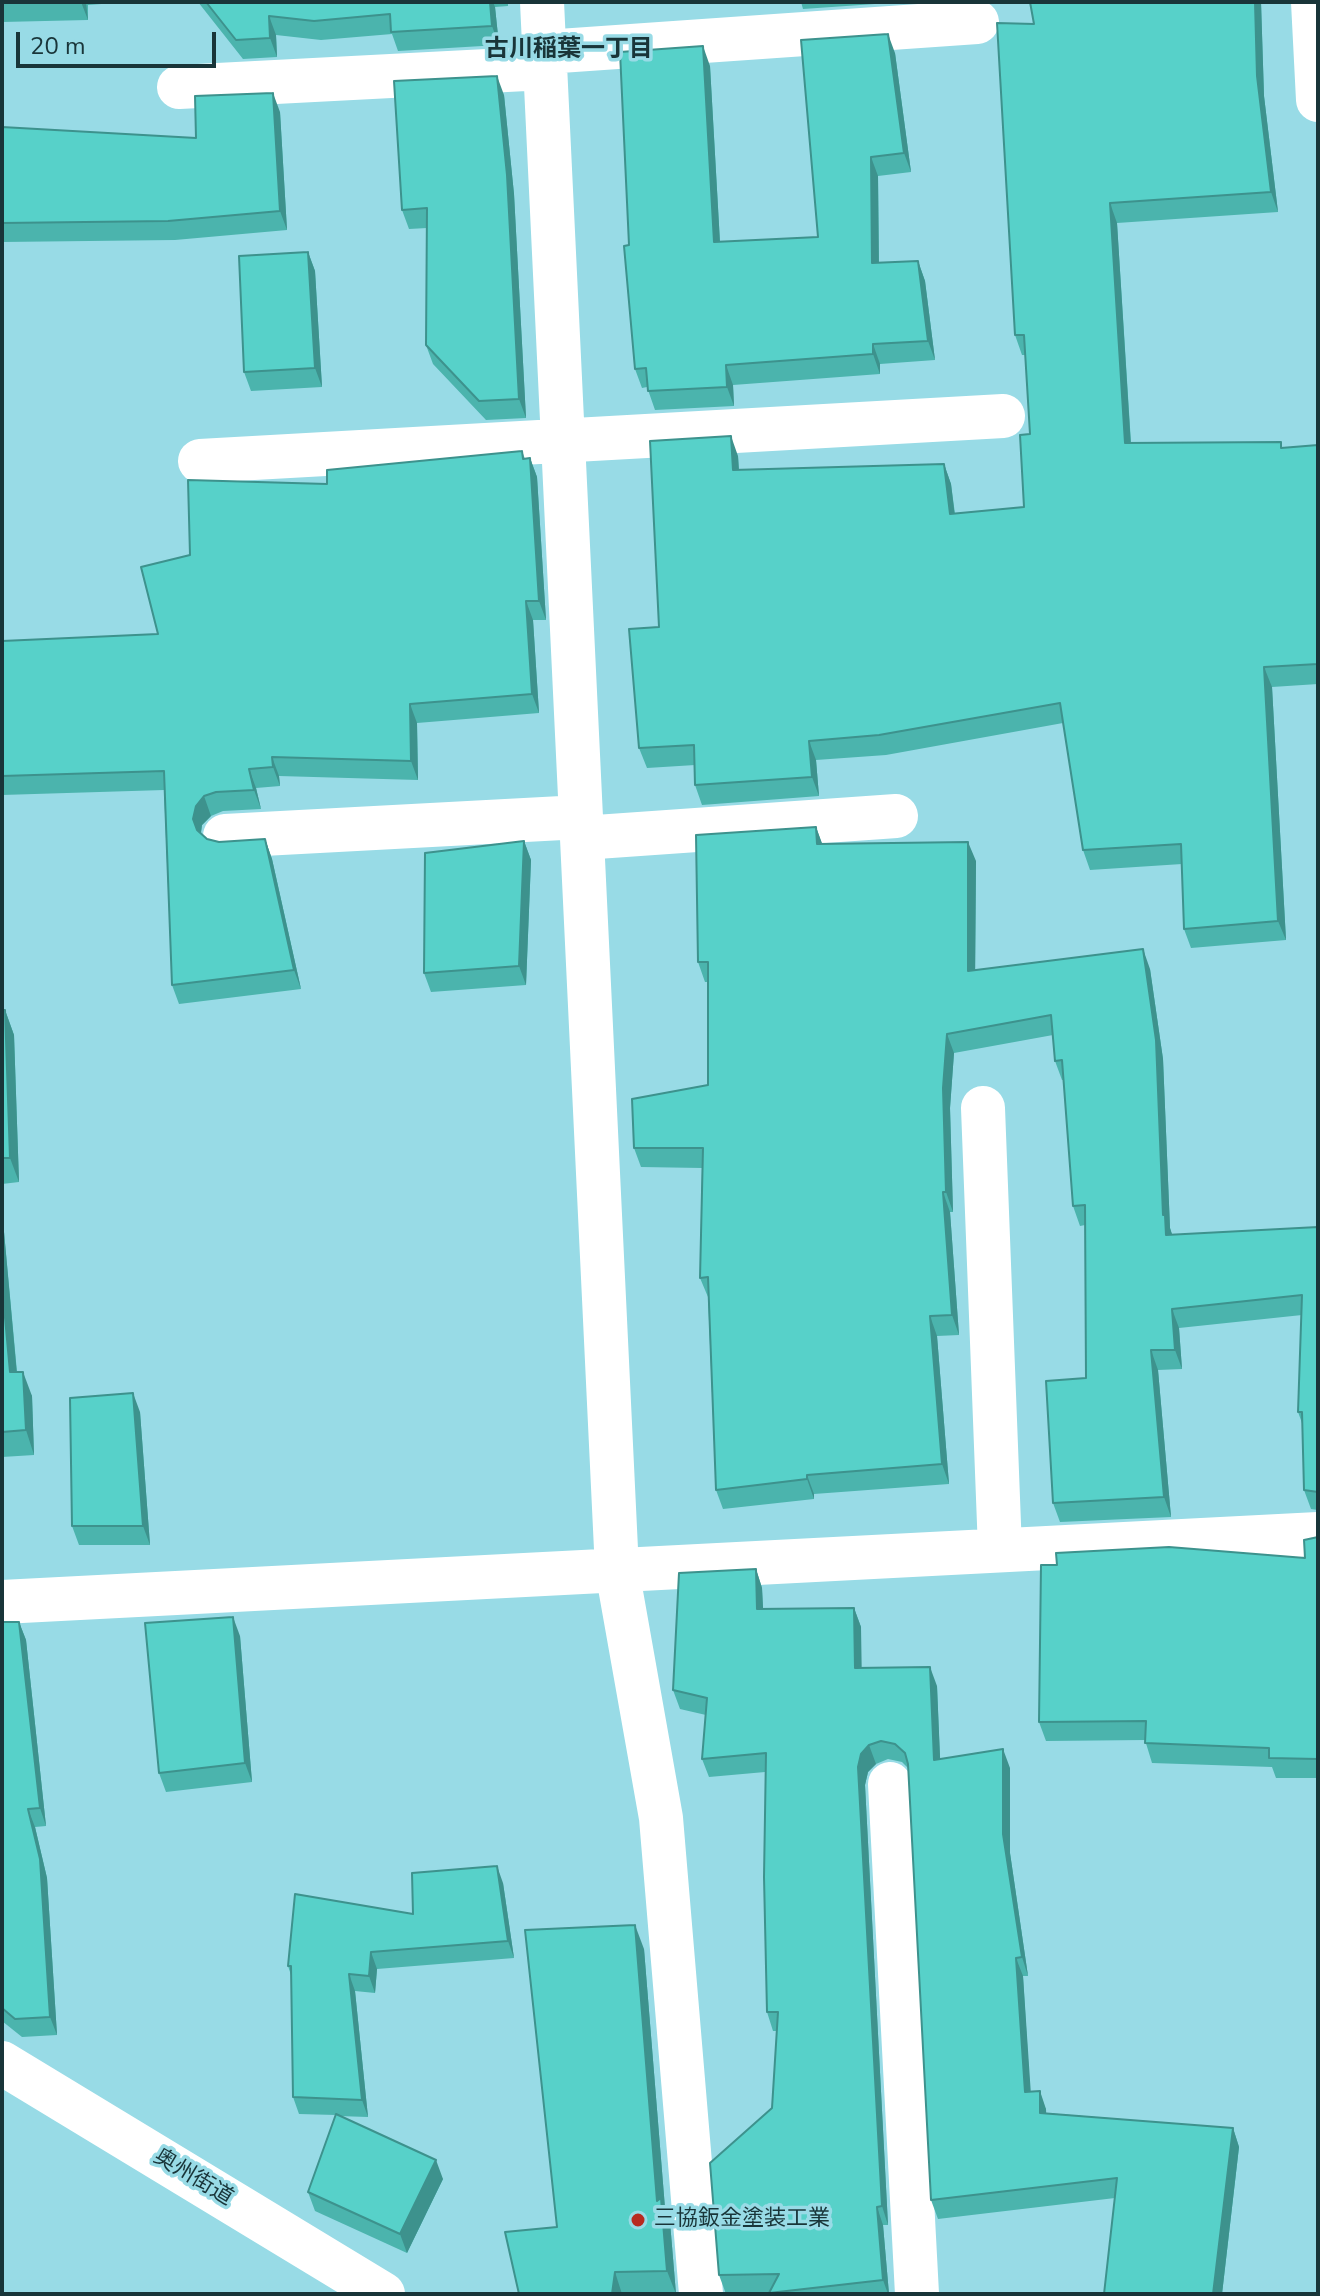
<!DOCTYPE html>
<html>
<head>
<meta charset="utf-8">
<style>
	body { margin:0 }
	#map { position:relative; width:1320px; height:2296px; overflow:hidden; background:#98dbe6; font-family:"Nunito Sans",sans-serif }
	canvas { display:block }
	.frame { position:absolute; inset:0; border:4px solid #193539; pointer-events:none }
	.scale { position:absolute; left:16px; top:32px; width:200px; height:36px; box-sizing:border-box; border:4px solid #193539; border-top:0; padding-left:10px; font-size:24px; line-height:28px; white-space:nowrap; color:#193539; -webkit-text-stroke:6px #98dbe6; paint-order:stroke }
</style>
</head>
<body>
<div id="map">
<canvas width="1320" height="2296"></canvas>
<div class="frame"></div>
<div class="scale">20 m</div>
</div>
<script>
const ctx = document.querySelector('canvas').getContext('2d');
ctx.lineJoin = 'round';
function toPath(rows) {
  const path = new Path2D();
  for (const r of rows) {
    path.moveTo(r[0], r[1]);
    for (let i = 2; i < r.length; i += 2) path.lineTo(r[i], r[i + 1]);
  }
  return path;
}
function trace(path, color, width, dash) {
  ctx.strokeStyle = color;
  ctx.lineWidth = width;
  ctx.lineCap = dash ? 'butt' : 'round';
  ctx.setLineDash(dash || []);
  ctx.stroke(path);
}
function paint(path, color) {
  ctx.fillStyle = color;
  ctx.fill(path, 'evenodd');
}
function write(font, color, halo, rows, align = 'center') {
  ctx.font = font + ' "Nunito Sans","Noto Sans JP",sans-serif';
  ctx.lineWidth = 7;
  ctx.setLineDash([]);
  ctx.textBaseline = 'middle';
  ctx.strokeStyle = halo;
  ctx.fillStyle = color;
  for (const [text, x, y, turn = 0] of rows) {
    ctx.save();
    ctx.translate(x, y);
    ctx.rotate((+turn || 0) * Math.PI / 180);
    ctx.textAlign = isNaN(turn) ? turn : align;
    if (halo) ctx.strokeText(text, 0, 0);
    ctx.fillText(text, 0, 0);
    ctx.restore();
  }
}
trace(toPath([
	[542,2,617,1570,661,1818,701,2294],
	[1313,2,1318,100],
	[545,52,977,22],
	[179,87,545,68],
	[200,461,1003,416],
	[225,836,581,817],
	[582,838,896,816],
	[983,1108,1000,1550],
	[2,1602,1318,1534],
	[890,1784,917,2294],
	[2,2063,383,2294]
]), '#fff', 44);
paint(toPath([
	[2,2,128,2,88,5,88,20,2,22],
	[198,2,508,2,508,6,495,7,499,45,398,51,392,34,321,40,276,35,277,57,243,59],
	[801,2,889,2,889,3,803,9],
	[1030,2,1261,2,1264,96,1278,212,1117,223,1131,443,1283,448,1318,445,1318,684,1272,687,1286,940,1191,948,1184,929,1182,864,1090,870,1083,850,1063,723,886,755,816,760,819,796,702,805,695,785,695,765,647,768,639,748,659,627,738,456,739,470,944,464,951,484,955,514,1024,507,1030,434,1025,355,1022,355,1015,335,1034,24],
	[895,53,911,172,878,176,879,263,918,261,925,281,935,360,880,364,880,374,733,385,734,406,655,410,647,387,642,388,635,369,629,245,710,66,720,242,818,237],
	[504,95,514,194,526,418,486,420,433,364,426,345,427,228,409,229,402,210],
	[280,112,287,230,175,240,2,242,2,127,196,138],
	[308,252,315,271,322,387,251,391,244,372],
	[522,451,525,459,530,458,537,477,546,620,533,620,539,713,417,723,418,780,279,776,280,786,256,788,261,809,223,811,211,816,202,825,201,834,207,839,219,842,265,839,272,859,301,989,179,1004,172,985,164,790,2,795,2,641,158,634,190,555,327,484],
	[816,827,822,844,976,861,975,970,1150,969,1163,1059,1170,1228,1172,1235,1318,1227,1318,1510,1311,1509,1304,1490,1302,1423,1298,1412,1302,1315,1179,1328,1182,1369,1158,1370,1171,1517,1060,1522,1053,1503,1086,1378,1085,1225,1080,1226,1073,1206,1064,1080,1062,1080,1055,1061,1053,1035,954,1053,950,1108,953,1212,950,1212,959,1335,937,1336,949,1484,814,1494,814,1499,723,1509,716,1490,708,1297,700,1278,702,1168,641,1167,634,1148,708,1085,708,982,705,982,698,962],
	[524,841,531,860,526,985,431,992,424,973],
	[2,1010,5,1010,14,1035,19,1182,2,1184],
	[2,1210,17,1372,32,1396,34,1455,2,1457],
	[140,1412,150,1545,79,1545,72,1526],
	[1318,1537,1318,1778,1276,1778,1272,1767,1152,1763,1145,1740,1046,1741,1039,1722,1305,1558],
	[756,1569,762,1588,763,1609,854,1608,861,1627,861,1668,937,1686,940,1760,1010,1768,1010,1853,1028,1976,1023,1976,1030,2091,1046,2109,1046,2113,1233,2128,1239,2147,1222,2294,1104,2294,1115,2198,938,2219,931,2200,908,1768,902,1762,888,1759,876,1764,868,1772,865,1785,888,2225,883,2225,889,2294,769,2294,769,2293,726,2294,719,2275,772,2108,777,2031,773,2031,767,2012,765,1772,709,1777,702,1759,706,1715,680,1709,673,1690],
	[2,1622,19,1622,26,1640,46,1826,35,1827,47,1878,57,2035,22,2037,2,2021],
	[240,1636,252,1782,166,1792,159,1773],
	[503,1883,514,1958,377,1969,375,1993,355,1991,368,2117,338,2116,443,2179,407,2253,315,2211,308,2192,336,2115,299,2114,293,2097,291,1975,288,1966,413,1914],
	[644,1949,665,2208,670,2222,676,2294,519,2294,557,2227]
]), '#4bb4ad');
paint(toPath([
	[81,2,86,2,88,20],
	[490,2,493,2,495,7,499,45,492,26],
	[1255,2,1261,2,1264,96,1278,212,1271,192,1257,76],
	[269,16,276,35,277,57,270,38],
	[888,34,895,53,911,172,904,153],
	[703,46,710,66,721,261,714,242],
	[497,76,504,95,514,194,526,418,519,399],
	[273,93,280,112,287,230,280,211],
	[871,157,878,176,879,282,872,263],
	[1110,203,1117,223,1132,463,1125,443],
	[308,252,315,271,322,387,315,368],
	[918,261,925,281,935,360,928,341],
	[873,344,880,364,880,374,873,354],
	[726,365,733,385,734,406,727,387],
	[731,436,738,456,740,490,733,470],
	[530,458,537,477,546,620,539,601],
	[944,464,951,484,957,534,950,514],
	[526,601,533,620,539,713,532,694],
	[1264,667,1272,687,1286,940,1278,921],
	[410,704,417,723,418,780,411,761],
	[809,741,816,760,819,796,812,777],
	[272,757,279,776,280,786,273,767],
	[249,769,256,788,261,809,254,790],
	[204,796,211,816,202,825,200,838,193,819,196,806],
	[816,827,823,846,817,844],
	[265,839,272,859,301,989,294,970],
	[524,841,531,860,526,985,519,966],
	[968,842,976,861,975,990,968,971],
	[1143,949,1150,969,1163,1059,1170,1228,1172,1234,1166,1235,1163,1215],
	[5,1010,14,1035,19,1182,10,1158],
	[947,1034,954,1053,950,1108,953,1212,946,1192,943,1088],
	[943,1192,950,1212,959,1335,952,1315],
	[2,1210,19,1397,10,1372,2,1285],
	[1172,1309,1179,1328,1182,1369,1175,1350],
	[930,1316,937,1336,949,1484,942,1464],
	[1151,1350,1158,1370,1171,1517,1164,1497],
	[23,1372,32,1396,34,1455,26,1430],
	[133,1393,140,1412,150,1545,143,1526],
	[807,1475,814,1494,814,1499,807,1479],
	[756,1569,762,1588,764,1627,757,1609],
	[854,1608,861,1627,862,1687,855,1668],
	[233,1617,240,1636,252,1782,245,1763],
	[19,1622,26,1640,46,1826,40,1808],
	[930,1667,937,1686,941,1779,934,1760],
	[869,1745,876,1764,868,1772,865,1785,888,2225,882,2206,858,1767,861,1754],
	[1003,1749,1010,1768,1010,1853,1028,1976,1022,1957,1003,1834],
	[28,1809,35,1827,47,1878,57,2035,50,2017],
	[497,1866,503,1883,514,1958,508,1941],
	[635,1925,644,1949,665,2208,670,2222,676,2294,667,2271,657,2201],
	[371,1952,377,1969,375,1993,369,1976],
	[1016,1958,1023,1976,1032,2110,1025,2092],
	[349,1974,355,1991,368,2117,362,2100],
	[1040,2091,1046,2109,1047,2131,1040,2113],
	[1233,2128,1239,2147,1222,2294,1213,2294],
	[436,2160,443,2179,407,2253,400,2234],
	[877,2207,883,2225,889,2294,888,2294,883,2280],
	[615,2272,622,2294,612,2294]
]), '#3d928d');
const building = toPath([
	[2,2,47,2,2,3,2,2],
	[206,2,490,2,492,26,391,32,390,14,314,21,269,16,270,38,236,40,206,2],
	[1030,2,1255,2,1257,76,1271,192,1110,203,1125,443,1281,442,1281,448,1318,445,1318,664,1264,667,1278,921,1184,929,1181,844,1083,850,1060,703,879,735,809,741,812,777,695,785,694,745,639,748,629,629,659,627,650,441,731,436,733,470,944,464,950,514,1024,507,1020,435,1030,434,1024,335,1015,335,997,23,1034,24,1030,2],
	[888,34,904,153,871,157,872,263,918,261,928,341,873,344,873,354,726,365,727,387,648,391,646,368,635,369,624,246,629,245,620,52,703,46,714,242,818,237,801,40,888,34],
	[497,76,507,175,519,399,479,401,426,345,427,208,402,210,394,81,497,76],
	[273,93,280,211,168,221,2,223,2,127,196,138,195,96,273,93],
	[308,252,315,368,244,372,239,256,308,252],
	[522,451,523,459,530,458,539,601,526,601,532,694,410,704,411,761,272,757,273,767,249,769,254,790,216,792,204,796,196,806,193,819,197,830,207,839,219,842,265,839,294,970,172,985,164,771,2,776,2,641,158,634,141,567,190,555,188,480,327,484,327,470,522,451],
	[816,827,817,844,968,842,968,971,1143,949,1156,1040,1163,1215,1165,1215,1166,1235,1318,1227,1318,1492,1304,1490,1302,1412,1298,1412,1302,1295,1172,1309,1175,1350,1151,1350,1164,1497,1053,1503,1046,1381,1086,1378,1085,1205,1073,1206,1062,1060,1055,1061,1051,1015,947,1034,943,1088,946,1192,943,1192,952,1315,930,1316,942,1464,807,1475,807,1479,716,1490,708,1277,700,1278,703,1148,634,1148,632,1099,708,1085,708,962,698,962,696,835,816,827],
	[524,841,519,966,424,973,425,853,524,841],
	[2,1010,5,1010,10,1158,2,1158,2,1010],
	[2,1285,10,1372,23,1372,26,1430,2,1432,2,1285],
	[133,1393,143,1526,72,1526,70,1398,133,1393],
	[1318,1537,1318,1759,1269,1758,1269,1748,1145,1743,1146,1721,1039,1722,1041,1565,1057,1565,1056,1553,1169,1547,1305,1558,1304,1540,1318,1537],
	[756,1569,757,1609,854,1608,855,1668,930,1667,934,1760,1003,1749,1003,1834,1022,1957,1016,1958,1025,2092,1040,2091,1040,2113,1233,2128,1213,2294,1104,2294,1117,2178,931,2200,908,1764,905,1753,895,1744,881,1741,869,1745,861,1754,858,1767,882,2206,877,2207,883,2280,769,2293,779,2274,719,2275,710,2163,772,2108,778,2012,767,2012,764,1877,766,1753,702,1759,707,1698,673,1690,679,1573,756,1569],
	[233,1617,245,1763,159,1773,145,1623,233,1617],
	[2,1622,19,1622,40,1808,28,1809,40,1859,50,2017,15,2019,2,2008,2,1622],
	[497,1866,508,1941,371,1952,369,1976,349,1974,362,2100,293,2097,291,1966,288,1966,295,1894,413,1914,412,1873,497,1866],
	[635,1925,657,2201,661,2198,667,2271,615,2272,612,2294,519,2294,505,2232,557,2227,525,1930,635,1925],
	[336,2114,436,2160,400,2234,308,2192,336,2114]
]);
paint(building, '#57d1c9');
trace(building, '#3d928d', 2);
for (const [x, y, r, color] of [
	[638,2220,8,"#b82a20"]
]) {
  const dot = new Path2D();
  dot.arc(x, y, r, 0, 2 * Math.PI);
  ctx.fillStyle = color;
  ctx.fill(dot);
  trace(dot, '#98dbe6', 3);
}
write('22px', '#193539', '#98dbe6', [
	["奥州街道",193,2178,31]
]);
write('22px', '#193539', '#98dbe6', [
	["三協鈑金塗装工業",654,2220]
], 'left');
write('bold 24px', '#193539', '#98dbe6', [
	["古川稲葉一丁目",569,50]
]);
</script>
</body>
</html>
